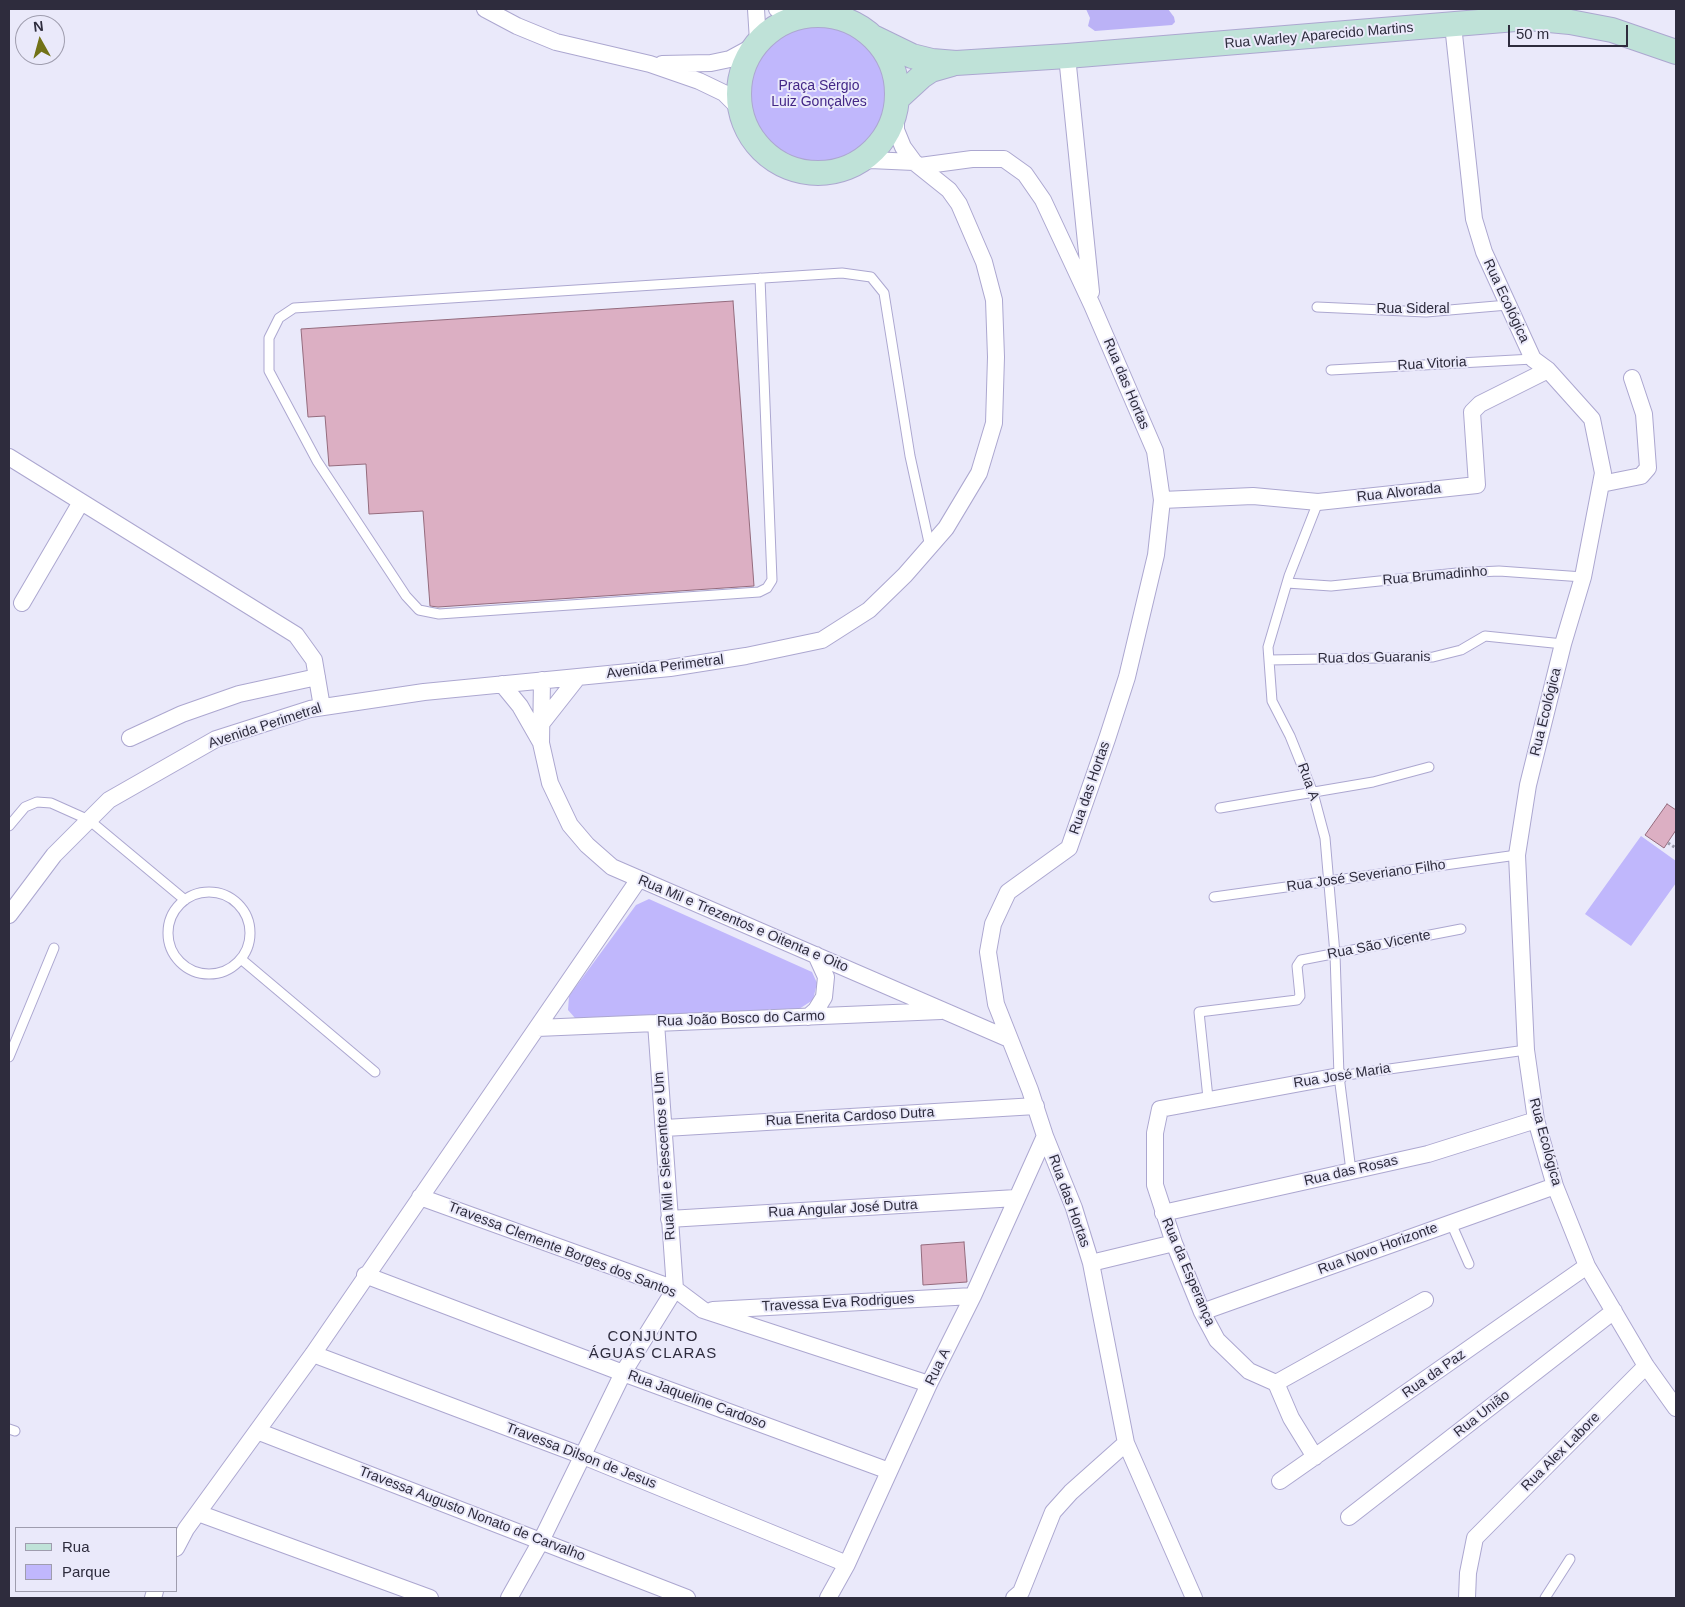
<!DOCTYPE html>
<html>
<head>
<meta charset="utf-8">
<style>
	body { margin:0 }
	#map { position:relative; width:1685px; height:1607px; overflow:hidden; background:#eae9fa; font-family:Arial,sans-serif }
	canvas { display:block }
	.frame { position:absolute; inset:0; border:10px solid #2e2c3d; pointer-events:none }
	.legend { position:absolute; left:15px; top:1527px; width:162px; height:65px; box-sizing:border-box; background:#eae9fa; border:1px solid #9f9dae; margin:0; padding:6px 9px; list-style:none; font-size:15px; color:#2e2c3d }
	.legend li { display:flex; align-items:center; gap:10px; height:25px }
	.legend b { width:25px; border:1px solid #9f9dae }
	.north { position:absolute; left:15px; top:15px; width:50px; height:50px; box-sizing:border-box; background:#eae9fa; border:1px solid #9f9dae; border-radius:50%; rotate:353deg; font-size:14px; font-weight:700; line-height:20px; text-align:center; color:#2e2c3d }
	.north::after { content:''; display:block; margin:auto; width:18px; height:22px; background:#727217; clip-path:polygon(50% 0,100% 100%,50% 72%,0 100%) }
	.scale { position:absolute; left:1508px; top:25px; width:120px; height:22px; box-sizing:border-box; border:2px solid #2e2c3d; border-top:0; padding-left:6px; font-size:15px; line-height:18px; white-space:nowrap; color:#2e2c3d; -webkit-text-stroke:4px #eae9fa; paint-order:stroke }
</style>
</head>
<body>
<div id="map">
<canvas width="1685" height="1607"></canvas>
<div class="frame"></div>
<ul class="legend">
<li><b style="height:6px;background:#bfe2d8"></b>Rua</li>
<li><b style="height:14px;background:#c0b7fc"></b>Parque</li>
</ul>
<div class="north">N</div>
<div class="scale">50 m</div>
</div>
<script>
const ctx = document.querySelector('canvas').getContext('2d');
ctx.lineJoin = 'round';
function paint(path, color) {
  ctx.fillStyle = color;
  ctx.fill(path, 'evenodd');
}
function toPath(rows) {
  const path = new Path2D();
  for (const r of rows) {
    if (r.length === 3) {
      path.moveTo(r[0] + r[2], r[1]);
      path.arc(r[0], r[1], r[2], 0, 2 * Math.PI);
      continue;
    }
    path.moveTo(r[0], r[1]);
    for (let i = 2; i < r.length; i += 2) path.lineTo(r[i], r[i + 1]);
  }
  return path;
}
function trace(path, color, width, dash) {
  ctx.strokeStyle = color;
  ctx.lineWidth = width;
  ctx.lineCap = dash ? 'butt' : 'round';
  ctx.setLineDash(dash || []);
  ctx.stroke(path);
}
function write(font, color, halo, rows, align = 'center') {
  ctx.font = font + ' Arial,sans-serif';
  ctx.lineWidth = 4;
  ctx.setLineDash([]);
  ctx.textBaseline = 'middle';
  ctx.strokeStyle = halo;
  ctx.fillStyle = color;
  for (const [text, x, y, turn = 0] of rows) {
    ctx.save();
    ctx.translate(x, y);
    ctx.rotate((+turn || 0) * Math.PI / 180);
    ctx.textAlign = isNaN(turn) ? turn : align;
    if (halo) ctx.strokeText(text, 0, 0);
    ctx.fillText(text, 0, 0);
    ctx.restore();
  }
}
paint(toPath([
	[819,94,72],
	[1641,836,1676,861,1676,883,1631,946,1585,914],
	[649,899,812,972,817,983,813,1000,799,1009,581,1020,575,1018,568,1010,569,996,636,905]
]), '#c0b7fc');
paint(toPath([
	[1086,9,1168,9,1174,17,1175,22,1172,25,1095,31,1088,26,1090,18]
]), '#bbb2f6');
const building = toPath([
	[733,301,754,586,438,607,430,606,423,511,369,514,366,464,329,466,325,416,308,417,301,329,733,301],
	[1667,804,1676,810,1676,830,1664,848,1645,835,1667,804],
	[964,1242,967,1282,923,1285,921,1245,964,1242]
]);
paint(building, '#dcafc3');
trace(building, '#946b7d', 1);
const lane = toPath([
	[760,278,772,580,767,588,759,592,439,614,419,610,406,596,317,461,269,371,269,338,279,318,294,308,842,273,871,277,884,293,910,456,930,547],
	[1317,307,1426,312,1508,305],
	[1331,370,1533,359],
	[1318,502,1289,576,1268,647,1272,701,1290,736,1313,793,1325,838,1335,954,1339,1076,1351,1171],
	[1287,583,1331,586,1457,573,1499,571,1583,577],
	[1269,660,1433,657,1461,650,1485,636,1563,644],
	[1220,808,1373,782,1429,767],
	[9,826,25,807,37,802,51,803,89,820,185,900],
	[209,933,41],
	[1214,897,1517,855],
	[241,959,375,1072],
	[9,1057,54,948],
	[1339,1076,1526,1050],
	[1208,1098,1199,1012,1297,1000,1300,996,1297,966,1301,960,1461,929],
	[1451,1223,1469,1264],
	[9,1429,15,1431],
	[1545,1598,1570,1559]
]);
const street = toPath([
	[485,9,517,26,556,42,650,64,699,81,724,93,739,108],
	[756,9,758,41],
	[777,9,818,14],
	[1453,25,1474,219,1484,252,1533,359,1548,370,1592,419,1603,473,1583,577,1563,644,1528,785,1517,855,1526,1050,1536,1120,1555,1186,1587,1266,1646,1366,1676,1408],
	[1067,56,1091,292],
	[662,64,711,63,730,59,754,46],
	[851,166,870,160,914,162],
	[920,166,972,159,1004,159,1025,174,1043,200,1092,305,1155,451,1162,500,1156,555,1127,677,1107,739,1069,848,1008,892,993,924,988,952,996,1004,1030,1090,1045,1136,1074,1208,1091,1263,1126,1443,1194,1598],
	[9,457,296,635,314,660,322,707],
	[1601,484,1641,476,1648,468,1644,414,1632,378],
	[1162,500,1253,496,1318,502,1477,485,1472,412,1480,404,1548,370],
	[22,603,81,502],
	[542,680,541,743,550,783,570,825,587,845,612,867,1009,1039],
	[502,684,520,706,540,741],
	[541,724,578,677],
	[130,738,182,714,239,694,317,677],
	[9,915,54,855,109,800,216,739,310,709,424,692,670,668,746,656,822,640,869,610,905,575,946,528,979,473,994,423,996,357,994,300,984,262,959,204,949,190,914,162,903,147,896,130,896,113],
	[808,1017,816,1010,824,997,826,977,816,955],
	[537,1028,941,1011],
	[665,1128,1036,1106],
	[420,1197,675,1289,703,1310,929,1384],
	[1163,1213,1428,1154,1536,1120],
	[669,1219,1016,1198],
	[1091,1263,1174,1243],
	[365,1275,623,1373,889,1471],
	[713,1310,973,1296],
	[1202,1312,1555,1186],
	[313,1354,583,1456,847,1564],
	[1276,1383,1249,1371,1217,1340,1202,1312,1174,1243,1155,1185,1155,1133,1160,1109,1339,1076],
	[1276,1383,1425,1300],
	[1276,1383,1291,1418,1315,1457],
	[257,1431,687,1598],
	[1280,1481,1587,1266],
	[198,1513,430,1598],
	[1349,1517,1614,1311],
	[176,1548,186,1529,313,1354,639,879],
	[153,1598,155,1591],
	[509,1598,541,1541,623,1373,675,1289,656,1023],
	[828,1598,847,1564,929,1384,973,1296,1045,1136],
	[1014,1598,1021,1592,1053,1512,1071,1492,1126,1443],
	[1467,1598,1468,1573,1475,1538,1646,1366]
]);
const secondary = toPath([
	[818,94,79],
	[875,38,912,56,932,61,956,63,1067,56,1528,18,1570,22,1612,30,1676,52],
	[898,98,922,76,931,70,952,64]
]);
trace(lane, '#aca7d0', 11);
trace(street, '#aca7d0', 18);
trace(secondary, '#aca7d0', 26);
trace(toPath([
	[1668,843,1676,848]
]), '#9b9aab', 3, [2.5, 2.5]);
trace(lane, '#fff', 9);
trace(street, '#fff', 16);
trace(secondary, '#bfe2d8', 24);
write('14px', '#2e2c3d', '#eae9fa', [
	["Rua Warley Aparecido Martins",1319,36,-5],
	["Rua Ecológica",1506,301,65],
	["Rua Sideral",1413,309],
	["Rua Vitoria",1432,364,-3],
	["Rua das Hortas",1126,384,67],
	["Rua Alvorada",1399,493,-6],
	["Rua Brumadinho",1435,576,-5],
	["Rua dos Guaranis",1374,658,-1],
	["Avenida Perimetral",665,667,-7],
	["Rua Ecológica",1546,712,-76],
	["Avenida Perimetral",265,726,-18],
	["Rua A",1308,782,70],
	["Rua das Hortas",1090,788,-71],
	["Rua José Severiano Filho",1366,876,-8],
	["Rua Mil e Trezentos e Oitenta e Oito",743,924,23],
	["Rua São Vicente",1379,945,-11],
	["Rua João Bosco do Carmo",741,1019,-2],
	["Rua José Maria",1342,1076,-9],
	["Rua Enerita Cardoso Dutra",850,1117,-3],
	["Rua Ecológica",1545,1142,75],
	["Rua Mil e Siescentos e Um",665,1156,-94],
	["Rua das Rosas",1351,1171,-13],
	["Rua das Hortas",1069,1201,70],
	["Rua Angular José Dutra",843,1209,-3],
	["Rua Novo Horizonte",1378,1249,-20],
	["Travessa Clemente Borges dos Santos",562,1250,21],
	["Rua da Esperança",1188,1272,67],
	["Travessa Eva Rodrigues",838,1303,-3],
	["Rua A",938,1367,-64],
	["Rua da Paz",1434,1374,-35],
	["Rua Jaqueline Cardoso",697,1400,20],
	["Rua União",1482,1414,-38],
	["Rua Alex Labore",1561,1452,-45],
	["Travessa Dilson de Jesus",581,1456,21],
	["Travessa Augusto Nonato de Carvalho",472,1514,21]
]);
write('14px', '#432787', '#eae9fa', [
	["Praça Sérgio",819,86],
	["Luiz Gonçalves",819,102]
]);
ctx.letterSpacing = '1px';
write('15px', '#2e2c3d', '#eae9fa', [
	["CONJUNTO",653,1337],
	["ÁGUAS CLARAS",653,1354]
]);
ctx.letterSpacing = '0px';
</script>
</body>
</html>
